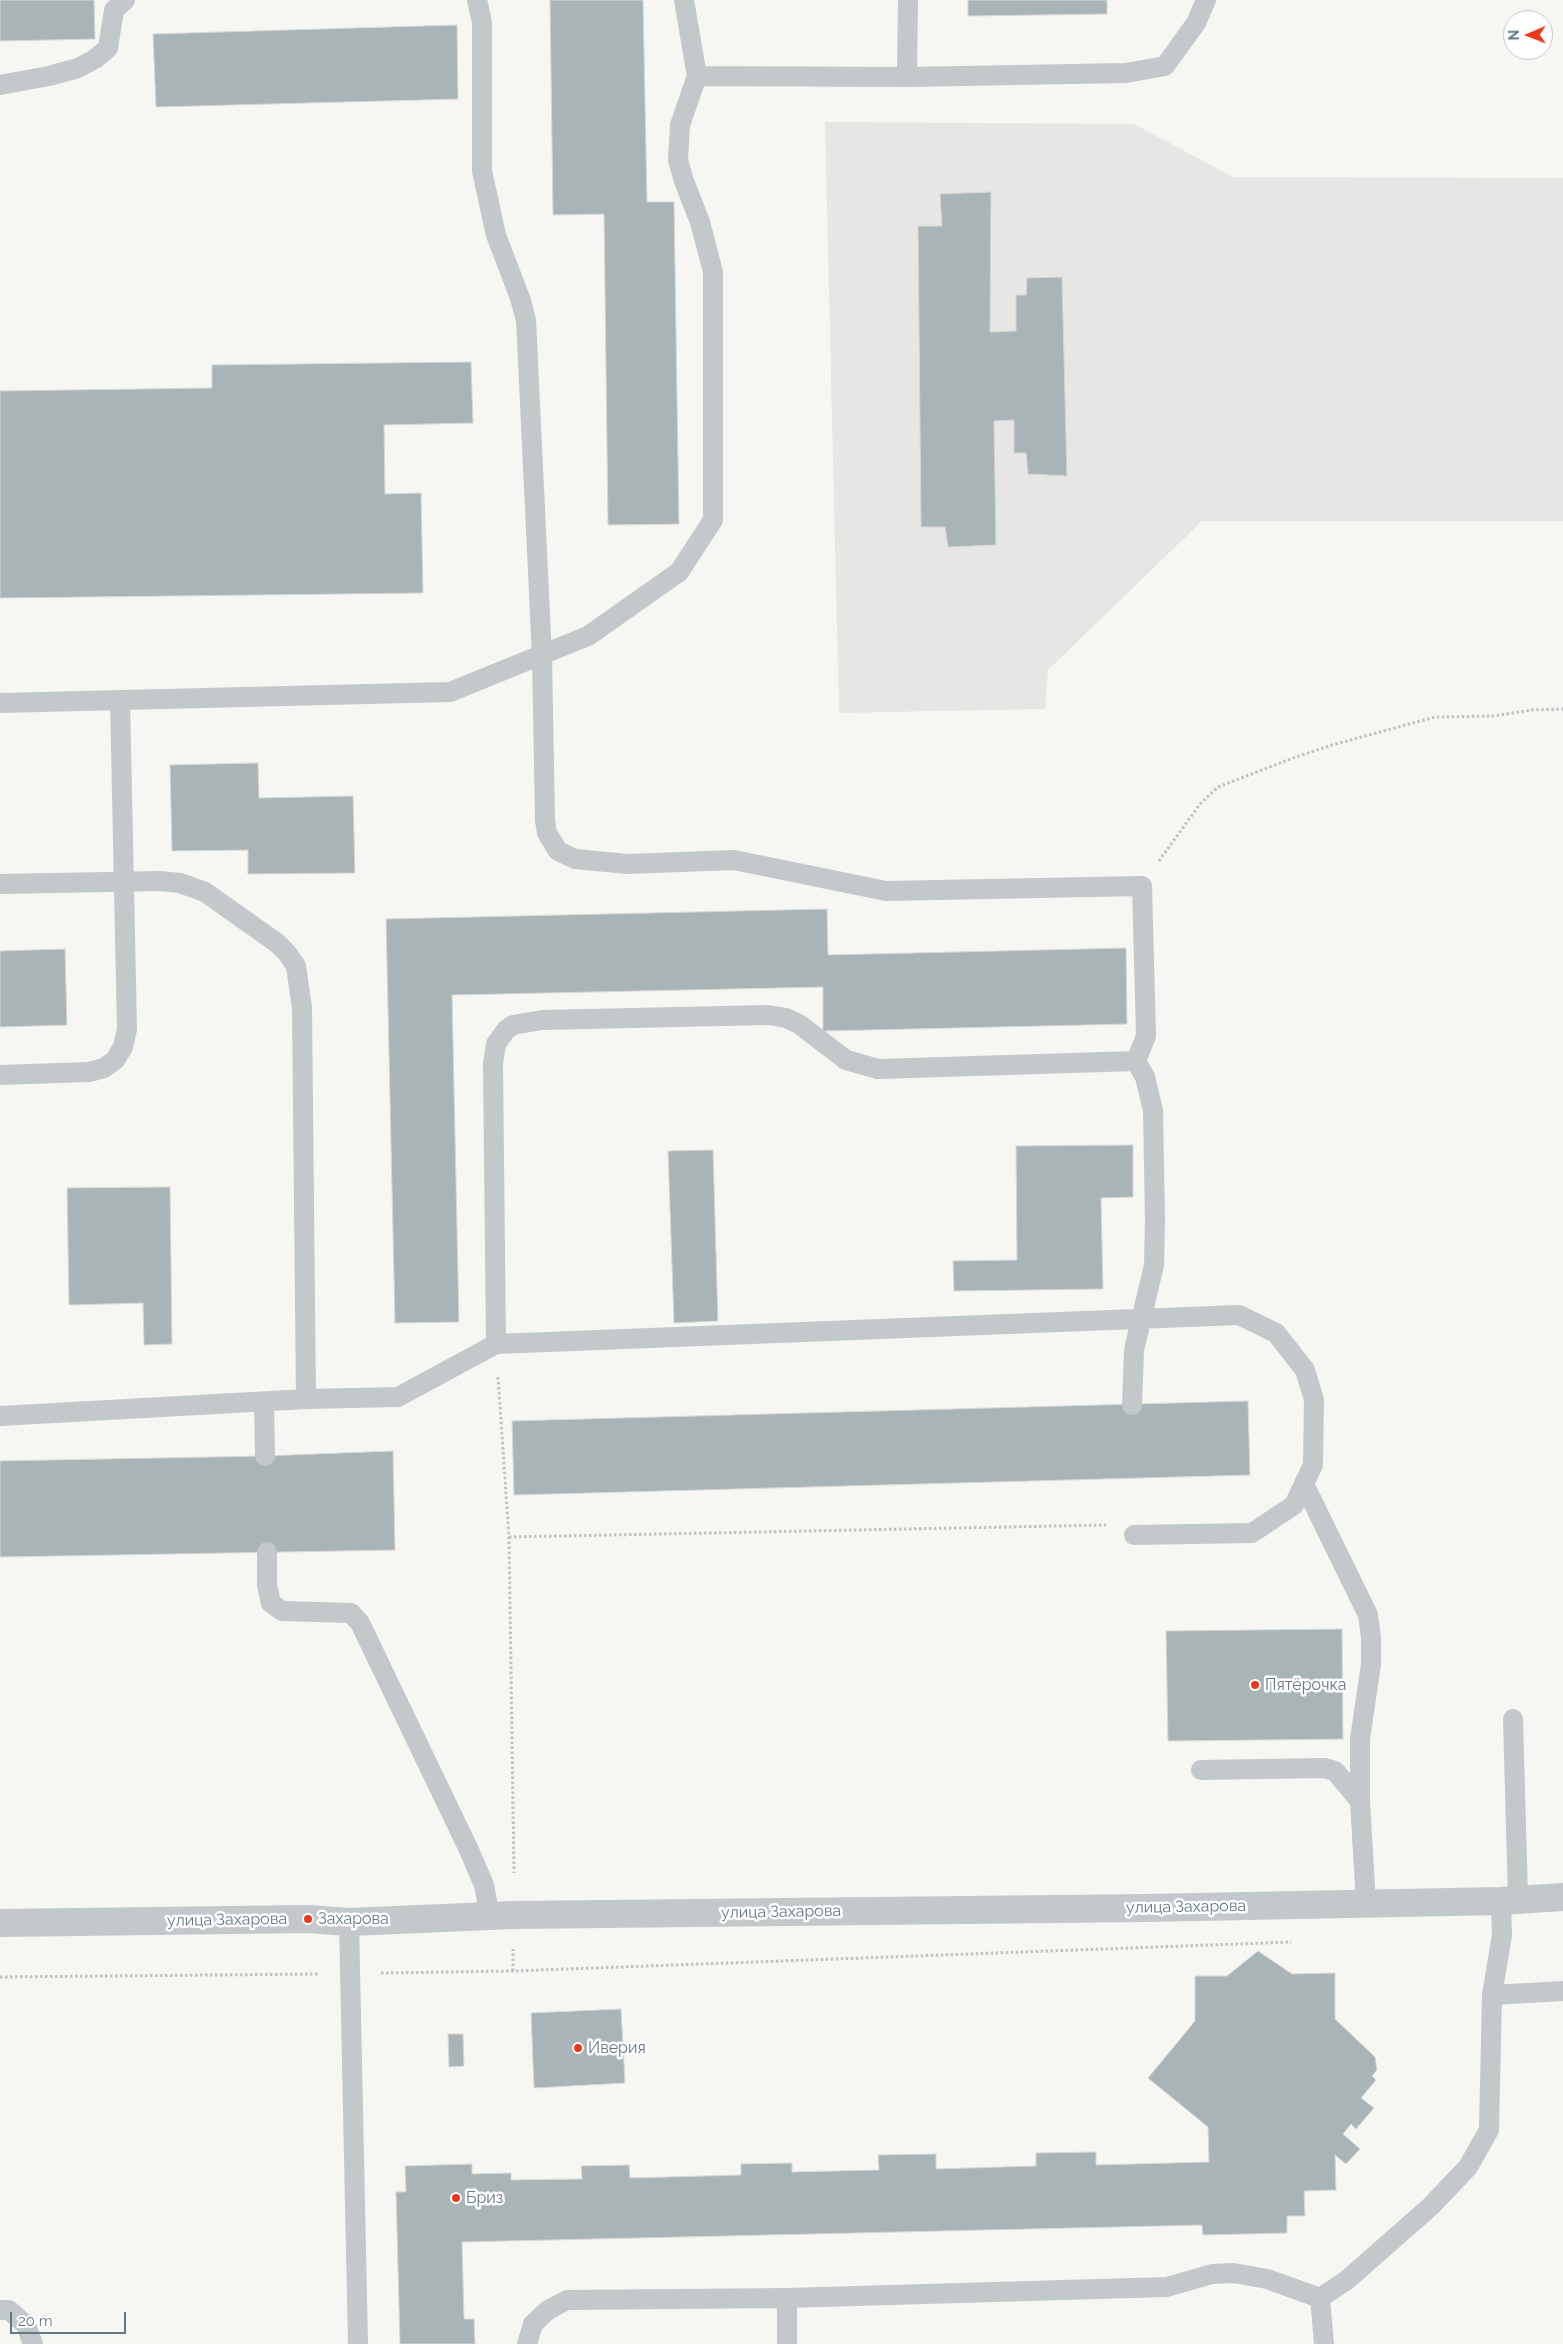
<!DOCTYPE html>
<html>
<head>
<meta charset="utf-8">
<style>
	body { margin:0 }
	#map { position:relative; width:1563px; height:2344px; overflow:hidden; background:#f6f6f2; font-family:Raleway,sans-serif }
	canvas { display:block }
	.north { position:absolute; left:1503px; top:10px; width:50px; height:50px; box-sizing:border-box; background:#fff; border:1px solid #c1c9ce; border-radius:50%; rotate:269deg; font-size:14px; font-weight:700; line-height:20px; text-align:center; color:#637985 }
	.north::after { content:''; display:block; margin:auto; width:18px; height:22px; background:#ed371b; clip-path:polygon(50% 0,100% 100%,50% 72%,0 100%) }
	.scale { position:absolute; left:10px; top:2312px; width:116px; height:22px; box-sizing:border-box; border:2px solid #637985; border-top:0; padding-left:6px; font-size:15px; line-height:18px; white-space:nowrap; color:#637985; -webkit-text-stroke:4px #fff; paint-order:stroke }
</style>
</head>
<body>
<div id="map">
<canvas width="1563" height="2344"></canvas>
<div class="north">N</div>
<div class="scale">20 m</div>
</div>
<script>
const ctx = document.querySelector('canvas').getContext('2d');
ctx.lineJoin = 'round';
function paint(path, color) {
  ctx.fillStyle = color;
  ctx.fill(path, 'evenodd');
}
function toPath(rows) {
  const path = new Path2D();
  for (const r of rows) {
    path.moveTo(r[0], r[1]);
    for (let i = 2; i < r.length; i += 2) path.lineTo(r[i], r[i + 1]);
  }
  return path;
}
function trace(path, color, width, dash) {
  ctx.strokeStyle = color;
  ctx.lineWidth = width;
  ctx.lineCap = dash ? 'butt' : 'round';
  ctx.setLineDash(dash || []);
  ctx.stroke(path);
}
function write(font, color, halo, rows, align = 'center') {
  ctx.font = font + ' Raleway,sans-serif';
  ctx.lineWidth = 5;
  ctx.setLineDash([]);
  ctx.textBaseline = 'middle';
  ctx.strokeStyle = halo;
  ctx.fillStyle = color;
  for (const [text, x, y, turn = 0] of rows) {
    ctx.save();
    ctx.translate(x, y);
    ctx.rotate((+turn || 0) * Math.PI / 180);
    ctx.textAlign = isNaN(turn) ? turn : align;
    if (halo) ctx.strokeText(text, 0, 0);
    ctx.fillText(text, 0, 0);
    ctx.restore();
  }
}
paint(toPath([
	[825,122,1134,124,1233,177,1563,178,1563,521,1202,521,1048,670,1045,709,839,713]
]), '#e6e7e5');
const building = toPath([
	[0,0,94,0,95,39,0,41,0,0],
	[550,0,643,0,647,202,674,202,679,524,608,525,604,214,553,215,550,0],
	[968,0,1107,0,1107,14,968,16,968,0],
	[457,25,458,99,156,107,153,34,457,25],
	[991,192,990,332,1016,331,1016,295,1026,295,1027,278,1062,277,1067,476,1028,474,1026,453,1014,453,1014,420,994,421,996,545,948,547,945,527,921,527,918,226,942,226,940,194,991,192],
	[471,362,473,423,384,425,385,494,421,493,423,593,0,598,0,391,212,388,212,365,471,362],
	[258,763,259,798,353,796,355,873,248,874,248,850,172,851,170,765,258,763],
	[827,909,828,955,1126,948,1127,1024,823,1031,823,987,452,995,459,1322,395,1323,386,919,827,909],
	[65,949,67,1025,0,1027,0,951,65,949],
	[1133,1145,1133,1197,1101,1198,1103,1289,954,1291,953,1261,1017,1260,1016,1146,1133,1145],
	[713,1150,718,1321,674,1323,668,1151,713,1150],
	[170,1187,172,1344,144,1345,143,1303,69,1305,67,1188,170,1187],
	[1248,1401,1250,1475,514,1495,512,1421,1248,1401],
	[393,1451,395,1550,0,1557,0,1461,265,1456,393,1451],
	[1342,1629,1343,1739,1168,1741,1166,1631,1342,1629],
	[1258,1951,1292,1974,1335,1973,1335,2019,1375,2057,1377,2070,1372,2076,1376,2080,1361,2098,1374,2108,1356,2129,1351,2124,1343,2134,1360,2149,1346,2164,1335,2155,1336,2190,1304,2191,1305,2216,1287,2216,1287,2233,1203,2235,1202,2225,462,2242,464,2319,474,2319,475,2344,400,2344,396,2192,406,2192,405,2166,472,2164,472,2174,511,2173,511,2180,582,2179,581,2166,629,2165,630,2178,741,2175,741,2164,792,2163,792,2172,879,2170,878,2155,936,2154,936,2169,1036,2166,1036,2153,1096,2152,1096,2165,1209,2162,1208,2127,1148,2078,1195,2021,1195,1976,1227,1976,1258,1951],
	[621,2009,625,2083,534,2088,531,2013,621,2009],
	[448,2034,463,2034,464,2066,449,2067,448,2034]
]);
paint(building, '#a9b4b7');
trace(building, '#d7d7d5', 1);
trace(toPath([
	[1159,861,1200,804,1218,787,1293,758,1332,745,1435,717,1493,716,1532,710,1563,709],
	[498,1377,509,1537,514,1873],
	[509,1537,1106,1525],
	[513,1971,513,1949],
	[381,1973,513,1971,1291,1942],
	[0,1977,319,1974]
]), '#bfc1c3', 3, [2.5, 2.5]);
trace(toPath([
	[477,0,482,22,482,171,496,235,520,298,526,320,542,657,545,820,547,833,558,851,575,859,628,864,734,860,886,891,1142,886,1146,1036,1136,1061,878,1069,846,1060,799,1024,786,1018,768,1015,542,1020,513,1025,506,1030,496,1044,493,1064,496,1344],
	[697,76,907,77,1126,73,1165,66,1196,23,1206,0],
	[907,77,908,0],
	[0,85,49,76,78,68,95,59,108,48,114,10,125,0],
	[0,703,450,692,588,636,679,572,713,520,713,272,700,222,684,181,678,160,680,125,697,76,684,0],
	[0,884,160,881,180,883,205,892,277,943,287,953,296,966,302,1008,306,1399],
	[0,1075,89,1072,104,1068,115,1060,123,1047,127,1029,120,700],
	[264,1402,265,1456],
	[1132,1405,1134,1350,1154,1265,1155,1221,1153,1110,1145,1077,1136,1061],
	[0,1416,306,1399,398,1397,496,1344,1239,1315,1276,1333,1305,1370,1314,1400,1313,1465,1294,1505,1252,1533,1134,1535],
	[1304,1484,1368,1615,1371,1638,1371,1664,1360,1739,1360,1801,1366,1904],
	[267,1552,267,1585,271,1603,282,1611,351,1613,360,1623,469,1850,484,1885,490,1917],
	[1513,1719,1518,1899],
	[1201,1770,1324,1768,1335,1771,1360,1801],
	[349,1922,358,2344],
	[1492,1995,1563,1991],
	[787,2298,787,2344],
	[1320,2298,1347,2280,1431,2206,1468,2167,1489,2130,1492,1995,1502,1935,1501,1901],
	[0,2310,9,2310,26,2325,33,2344],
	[527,2344,533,2324,548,2310,567,2300,787,2298,1167,2287,1212,2274,1234,2273,1267,2279,1320,2298,1324,2344]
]), '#c3c8ca', 20);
trace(toPath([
	[0,1923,308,1919,349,1922,514,1915,1145,1908,1501,1901,1563,1897]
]), '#c3c8ca', 28);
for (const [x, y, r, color] of [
	[1255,1685,5,"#ed371b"],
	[308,1919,5,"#ed371b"],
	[578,2048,5,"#ed371b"],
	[456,2198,5,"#ed371b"]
]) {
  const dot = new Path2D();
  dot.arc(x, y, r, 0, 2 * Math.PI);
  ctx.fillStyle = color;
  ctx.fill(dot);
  trace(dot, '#fff', 2);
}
write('16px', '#637985', '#fff', [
	["Пятёрочка",1265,1685],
	["Захарова",318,1919],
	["Иверия",588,2048],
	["Бриз",466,2198]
], 'left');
write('16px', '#637985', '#fff', [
	["улица Захарова",1186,1907,-1],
	["улица Захарова",781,1912,-1],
	["улица Захарова",227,1920,-1]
]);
</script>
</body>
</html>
